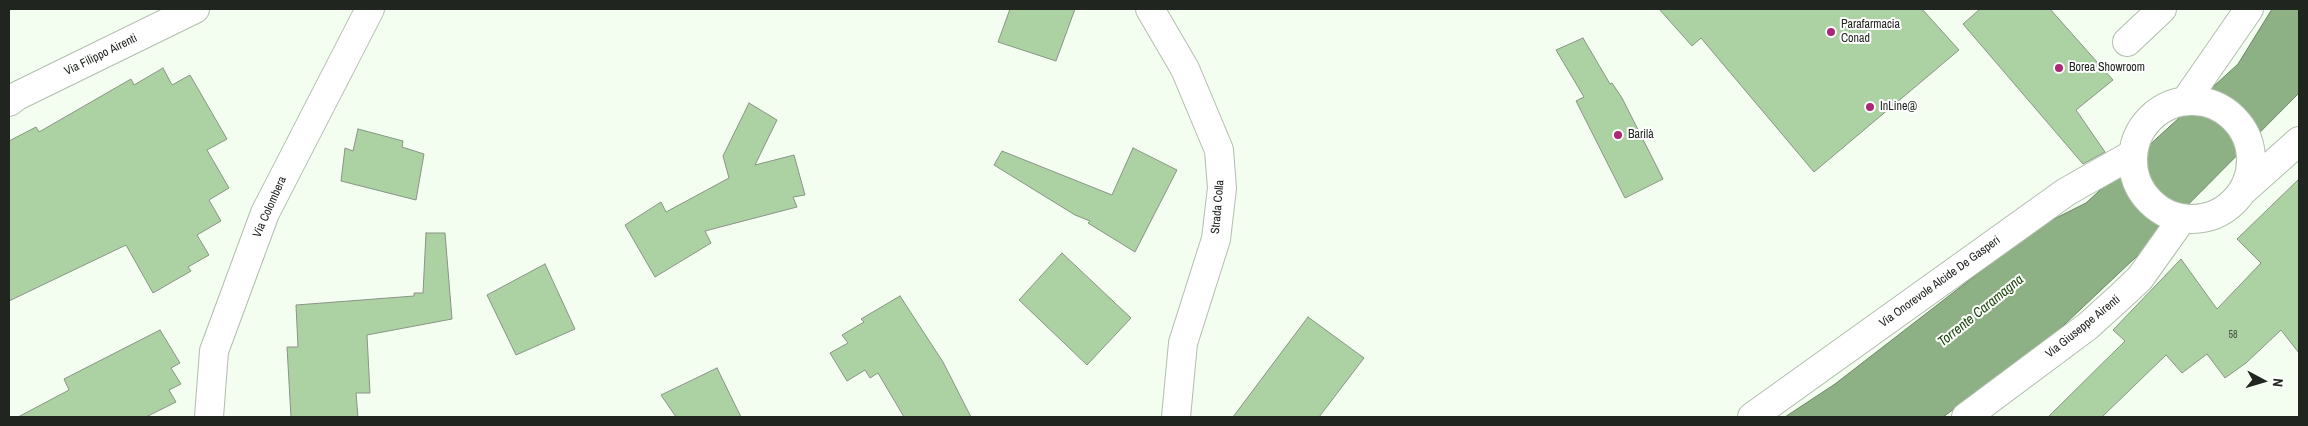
<!DOCTYPE html>
<html>
<head>
<meta charset="utf-8">
<style>
	body { margin:0 }
	#map { position:relative; width:2308px; height:426px; overflow:hidden; background:#f3fef0; font-family:"Archivo Narrow",sans-serif }
	canvas { display:block }
	.frame { position:absolute; inset:0; border:10px solid #20251f; pointer-events:none }
	.north { position:absolute; left:2238px; top:356px; width:50px; height:50px; -webkit-text-stroke:4px #fff; paint-order:stroke; rotate:96deg; font-size:14px; font-weight:700; line-height:20px; text-align:center; color:#20251f }
	.north::after { content:''; display:block; margin:auto; width:18px; height:22px; background:#20251f; clip-path:polygon(50% 0,100% 100%,50% 72%,0 100%) }
</style>
</head>
<body>
<div id="map">
<canvas width="2308" height="426"></canvas>
<div class="frame"></div>
<div class="north">N</div>
</div>
<script>
const ctx = document.querySelector('canvas').getContext('2d');
ctx.lineJoin = 'round';
function paint(path, color) {
  ctx.fillStyle = color;
  ctx.fill(path, 'evenodd');
}
function toPath(rows) {
  const path = new Path2D();
  for (const r of rows) {
    if (r.length === 3) {
      path.moveTo(r[0] + r[2], r[1]);
      path.arc(r[0], r[1], r[2], 0, 2 * Math.PI);
      continue;
    }
    path.moveTo(r[0], r[1]);
    for (let i = 2; i < r.length; i += 2) path.lineTo(r[i], r[i + 1]);
  }
  return path;
}
function trace(path, color, width, dash) {
  ctx.strokeStyle = color;
  ctx.lineWidth = width;
  ctx.lineCap = dash ? 'butt' : 'round';
  ctx.setLineDash(dash || []);
  ctx.stroke(path);
}
function write(font, color, halo, rows, align = 'center') {
  ctx.font = font + ' "Archivo Narrow",sans-serif';
  ctx.lineWidth = 4;
  ctx.setLineDash([]);
  ctx.textBaseline = 'middle';
  ctx.strokeStyle = halo;
  ctx.fillStyle = color;
  for (const [text, x, y, turn = 0] of rows) {
    ctx.save();
    ctx.translate(x, y);
    ctx.rotate((+turn || 0) * Math.PI / 180);
    ctx.textAlign = isNaN(turn) ? turn : align;
    if (halo) ctx.strokeText(text, 0, 0);
    ctx.fillText(text, 0, 0);
    ctx.restore();
  }
}
const water = toPath([
	[2272,9,2299,9,2299,93,2135,258,2047,341,1943,417,1785,417,1835,384,2038,227,2086,203,2238,64,2272,9]
]);
paint(water, '#8db084');
trace(water, '#6c8666', 1);
const building = toPath([
	[1010,9,1075,9,1056,61,998,42,1010,9],
	[1659,9,1922,9,1959,50,1814,172,1701,38,1692,46,1659,9],
	[1980,9,2050,9,2113,80,2076,110,2105,152,2083,164,1963,24,1980,9],
	[1583,38,1610,84,1612,83,1622,98,1663,179,1625,198,1576,101,1584,97,1556,50,1583,38],
	[163,68,172,85,190,75,227,139,207,150,229,188,209,200,221,221,197,235,209,255,188,267,191,271,153,293,126,245,9,301,9,141,36,127,39,132,131,79,134,85,163,68],
	[749,103,777,120,755,165,794,155,805,195,793,197,797,207,705,231,711,243,655,277,625,225,661,202,666,212,729,178,723,156,749,103],
	[358,129,403,141,402,147,424,154,416,200,341,181,345,148,353,151,358,129],
	[1133,148,1177,170,1135,252,1088,223,1090,221,1075,215,994,165,1002,151,1112,195,1133,148],
	[2299,179,2299,353,2281,330,2246,363,2225,378,2207,354,2182,373,2166,355,2102,417,2048,417,2125,341,2113,330,2181,259,2217,309,2261,263,2237,239,2299,179],
	[426,233,445,233,452,319,367,335,370,393,356,393,358,417,291,417,287,347,298,347,296,305,414,296,414,293,423,293,426,233],
	[1062,253,1131,318,1087,365,1019,300,1062,253],
	[545,264,575,329,516,355,487,295,545,264],
	[900,296,943,362,971,417,904,417,878,373,870,378,865,370,847,381,830,353,848,343,842,335,864,322,861,319,900,296],
	[1308,317,1364,358,1319,417,1233,417,1308,317],
	[160,330,180,363,171,368,181,384,169,390,176,402,146,417,18,417,69,390,64,379,160,330],
	[717,368,741,417,676,417,661,395,717,368]
]);
paint(building, '#acd1a3');
trace(building, '#889585', 1);
const minor = toPath([
	[1150,9,1185,69,1219,150,1222,188,1216,239,1183,343,1176,417],
	[2127,42,2162,9],
	[9,102,17,96,195,9],
	[209,417,214,351,265,213,370,9]
]);
const major = toPath([
	[2186,100,2249,9],
	[2192,160,59],
	[2244,190,2299,141],
	[1752,417,2066,192,2133,154],
	[1966,417,2088,326,2121,296,2140,278,2182,219]
]);
trace(minor, '#b0bead', 30);
trace(major, '#b0bead', 30);
trace(minor, '#fff', 28);
trace(major, '#fff', 28);
for (const [x, y, r, color] of [
	[1831,32,5,"#aa2875"],
	[2059,68,5,"#aa2875"],
	[1870,107,5,"#aa2875"],
	[1618,135,5,"#aa2875"]
]) {
  const dot = new Path2D();
  dot.arc(x, y, r, 0, 2 * Math.PI);
  ctx.fillStyle = color;
  ctx.fill(dot);
  trace(dot, '#fff', 2);
}
write('10px', '#435040', null, [
	["58",2233,335]
]);
write('12px', '#20251f', '#fff', [
	["Parafarmacia",1841,25],
	["Conad",1841,39],
	["Borea Showroom",2069,68],
	["InLine@",1880,107],
	["Barilà",1628,135]
], 'left');
write('12px', '#20251f', '#fff', [
	["Via Filippo Airenti",101,55,-26],
	["Via Colombera",270,207,-66],
	["Strada Colla",1218,207,-85],
	["Via Onorevole Alcide De Gasperi",1940,282,-36],
	["Via Giuseppe Airenti",2083,327,-39]
]);
write('italic 14px', '#194809', '#fff', [
	["Torrente Caramagna",1981,311,-39]
]);
</script>
</body>
</html>
